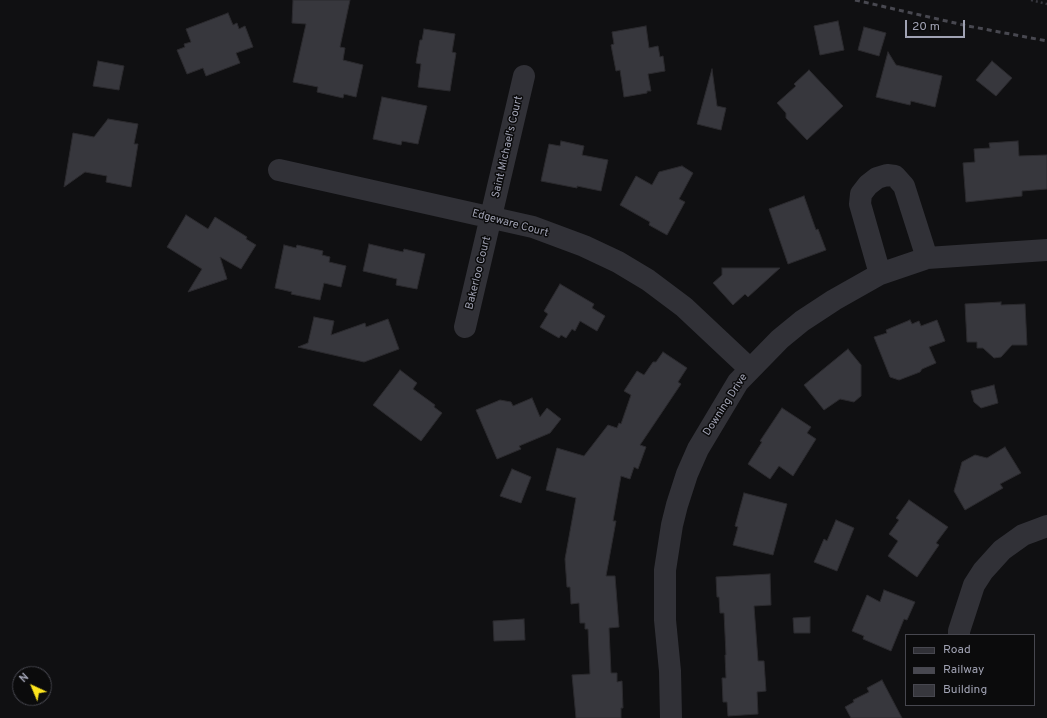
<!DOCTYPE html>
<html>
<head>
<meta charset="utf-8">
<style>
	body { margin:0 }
	#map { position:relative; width:1047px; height:718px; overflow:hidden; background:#101012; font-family:Overpass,sans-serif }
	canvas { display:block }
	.legend { position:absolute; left:905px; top:634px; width:130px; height:72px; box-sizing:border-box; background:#0b0b0c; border:1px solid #47474f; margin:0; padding:5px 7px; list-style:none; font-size:12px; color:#a0a2b3 }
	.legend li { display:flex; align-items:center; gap:8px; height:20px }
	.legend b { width:20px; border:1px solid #47474f }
	.north { position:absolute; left:12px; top:666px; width:40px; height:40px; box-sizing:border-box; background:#0b0b0c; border:1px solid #47474f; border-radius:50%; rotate:316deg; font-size:11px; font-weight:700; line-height:16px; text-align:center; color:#a0a2b3 }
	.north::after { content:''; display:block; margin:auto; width:14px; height:18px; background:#fde41d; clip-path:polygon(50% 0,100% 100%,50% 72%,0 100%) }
	.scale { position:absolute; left:905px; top:20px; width:60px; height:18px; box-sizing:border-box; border:2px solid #a0a2b3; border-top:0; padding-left:5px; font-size:12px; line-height:14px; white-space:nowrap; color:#a0a2b3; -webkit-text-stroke:3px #0b0b0c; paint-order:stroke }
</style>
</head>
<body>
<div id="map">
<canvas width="1047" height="718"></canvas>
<ul class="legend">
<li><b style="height:5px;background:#313137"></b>Road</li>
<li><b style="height:5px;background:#484850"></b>Railway</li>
<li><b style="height:11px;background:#37373d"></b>Building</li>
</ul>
<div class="north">N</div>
<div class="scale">20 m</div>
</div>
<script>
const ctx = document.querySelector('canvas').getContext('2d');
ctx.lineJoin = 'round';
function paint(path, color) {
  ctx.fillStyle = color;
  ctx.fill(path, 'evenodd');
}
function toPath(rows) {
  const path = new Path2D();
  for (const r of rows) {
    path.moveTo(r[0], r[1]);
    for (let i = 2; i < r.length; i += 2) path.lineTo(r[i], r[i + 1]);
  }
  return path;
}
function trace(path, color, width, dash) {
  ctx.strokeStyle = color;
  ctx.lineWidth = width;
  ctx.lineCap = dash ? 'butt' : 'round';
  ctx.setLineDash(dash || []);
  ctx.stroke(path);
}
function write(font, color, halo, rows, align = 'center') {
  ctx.font = font + ' Overpass,sans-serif';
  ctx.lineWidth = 3;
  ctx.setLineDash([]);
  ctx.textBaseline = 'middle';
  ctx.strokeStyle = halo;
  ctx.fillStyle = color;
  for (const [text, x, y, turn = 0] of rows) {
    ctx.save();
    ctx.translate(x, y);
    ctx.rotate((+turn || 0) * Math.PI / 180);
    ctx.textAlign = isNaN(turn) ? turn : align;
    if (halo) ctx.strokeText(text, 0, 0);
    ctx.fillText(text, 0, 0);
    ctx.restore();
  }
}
const building = toPath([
	[293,0,350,0,340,47,345,48,343,60,363,65,356,97,344,94,343,98,317,92,318,87,293,82,306,24,292,23,293,0],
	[228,13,233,25,237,23,239,29,245,26,253,47,236,53,240,63,206,76,203,68,187,74,177,50,185,47,184,44,191,42,186,29,228,13],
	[838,21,844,50,820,55,814,26,838,21],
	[646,26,649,48,658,46,660,57,663,56,665,71,648,74,651,91,647,91,647,93,624,97,620,70,616,71,611,45,614,44,612,32,646,26],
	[864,27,886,33,879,56,858,50,864,27],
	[424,29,455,34,452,52,456,53,450,91,418,87,421,64,416,63,420,40,422,40,424,29],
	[888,52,896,65,942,76,935,107,911,101,910,105,876,97,888,52],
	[98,61,124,66,119,90,93,86,98,61],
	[992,61,1012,78,996,96,976,80,992,61],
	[712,69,717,106,726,108,721,130,697,124,712,69],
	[809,70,843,106,807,140,786,118,786,113,777,103,796,86,794,84,809,70],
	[382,97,427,106,418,144,402,141,401,145,373,139,382,97],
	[108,119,138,124,134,144,138,144,131,187,106,182,107,176,85,172,64,187,73,133,94,137,108,119],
	[561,141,584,146,582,155,608,160,601,191,577,186,577,188,541,181,549,144,560,146,561,141],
	[1018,141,1019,156,1047,155,1047,189,1022,191,1022,196,966,202,963,163,975,162,974,149,990,148,989,143,1018,141],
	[682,166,693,173,679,199,685,202,667,235,649,225,650,222,620,205,636,176,652,185,659,172,682,166],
	[804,196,816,230,818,229,826,250,788,264,769,209,804,196],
	[186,215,208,229,215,217,247,237,246,239,256,245,241,269,220,257,227,279,188,292,202,269,167,247,186,215],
	[369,244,403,252,404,249,425,254,417,289,396,285,397,279,363,271,369,244],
	[284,245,296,248,297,245,323,251,322,255,330,257,329,262,346,266,341,287,324,283,320,300,291,294,292,292,275,288,284,245],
	[722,268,780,268,748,297,745,294,733,305,713,283,722,275,722,268],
	[560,284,594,304,592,308,605,316,597,331,580,321,575,331,572,329,566,338,561,335,559,338,540,327,548,314,544,311,560,284],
	[1001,302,1001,305,1025,304,1027,345,1012,345,1001,357,994,358,983,348,977,348,977,342,967,342,965,304,1001,302],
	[314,317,334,321,331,335,365,323,366,327,388,319,399,349,364,362,298,347,308,343,314,317],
	[910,320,912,324,919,321,921,326,937,320,945,341,929,347,936,363,922,369,920,372,899,380,890,377,874,337,887,333,886,330,910,320],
	[848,349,861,365,861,396,854,402,840,399,824,410,804,385,848,349],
	[663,352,687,368,678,382,681,384,640,445,646,447,638,469,634,467,630,479,621,476,613,521,616,521,606,576,615,576,619,627,609,628,611,673,617,673,617,682,622,681,623,708,621,708,621,718,576,718,572,675,590,674,588,629,585,629,585,623,580,623,579,603,571,604,570,587,567,587,565,559,576,498,546,490,557,448,584,456,608,425,617,428,619,423,621,424,631,395,624,391,637,371,644,375,653,362,656,362,663,352],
	[400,370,417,383,413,389,435,405,434,407,442,413,421,441,373,405,400,370],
	[994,385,998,403,981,408,974,402,971,391,994,385],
	[532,398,540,417,547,408,561,419,550,433,519,446,521,449,497,459,476,410,500,400,511,402,513,406,532,398],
	[782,408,811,427,807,433,816,439,793,476,779,466,770,479,748,464,762,442,760,441,782,408],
	[1005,447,1021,473,1000,484,1003,488,965,510,954,491,962,462,975,455,987,458,1005,447],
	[512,469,531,477,521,503,500,496,512,469],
	[744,493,787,504,773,555,733,545,738,527,735,526,744,493],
	[909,500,948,527,936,543,939,545,917,577,888,556,898,541,889,534,899,520,896,518,909,500],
	[836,520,854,528,837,571,814,562,824,539,827,541,836,520],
	[770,574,771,605,754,606,758,661,764,661,766,691,757,692,758,714,728,716,727,702,723,702,722,678,726,678,725,655,726,655,724,613,720,613,719,597,717,597,716,577,770,574],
	[884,590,915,602,907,620,904,619,891,651,863,639,864,636,852,631,867,595,880,602,884,590],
	[810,617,810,633,794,633,793,618,810,617],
	[524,619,525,640,494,641,493,621,524,619],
	[882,680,902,718,851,718,845,707,854,702,853,700,869,692,867,688,882,680]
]);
paint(building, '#37373d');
trace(building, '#2b2a2e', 1);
trace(toPath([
	[1031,0,1047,4]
]), '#37373e', 2.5, [2, 3]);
trace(toPath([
	[279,170,533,227,584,246,618,262,648,280,684,307,750,369],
	[880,274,860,204,861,194,868,185,877,178,887,175,895,176,904,186,927,258],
	[465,327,524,76],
	[959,635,959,631,974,585,983,571,1002,550,1023,535,1047,526],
	[671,718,670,671,665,620,665,570,672,525,677,505,687,474,698,449,738,382,780,339,802,321,834,300,880,274,927,258,1047,250]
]), '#313137', 22);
trace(toPath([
	[855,0,968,26,1047,41]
]), '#484850', 3, [5, 4]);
write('11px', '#a0a2b3', '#0b0b0c', [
	["Saint Michael's Court",508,147,-77],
	["Edgeware Court",510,224,15],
	["Bakerloo Court",479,273,-76],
	["Downing Drive",726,405,-57]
]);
</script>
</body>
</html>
